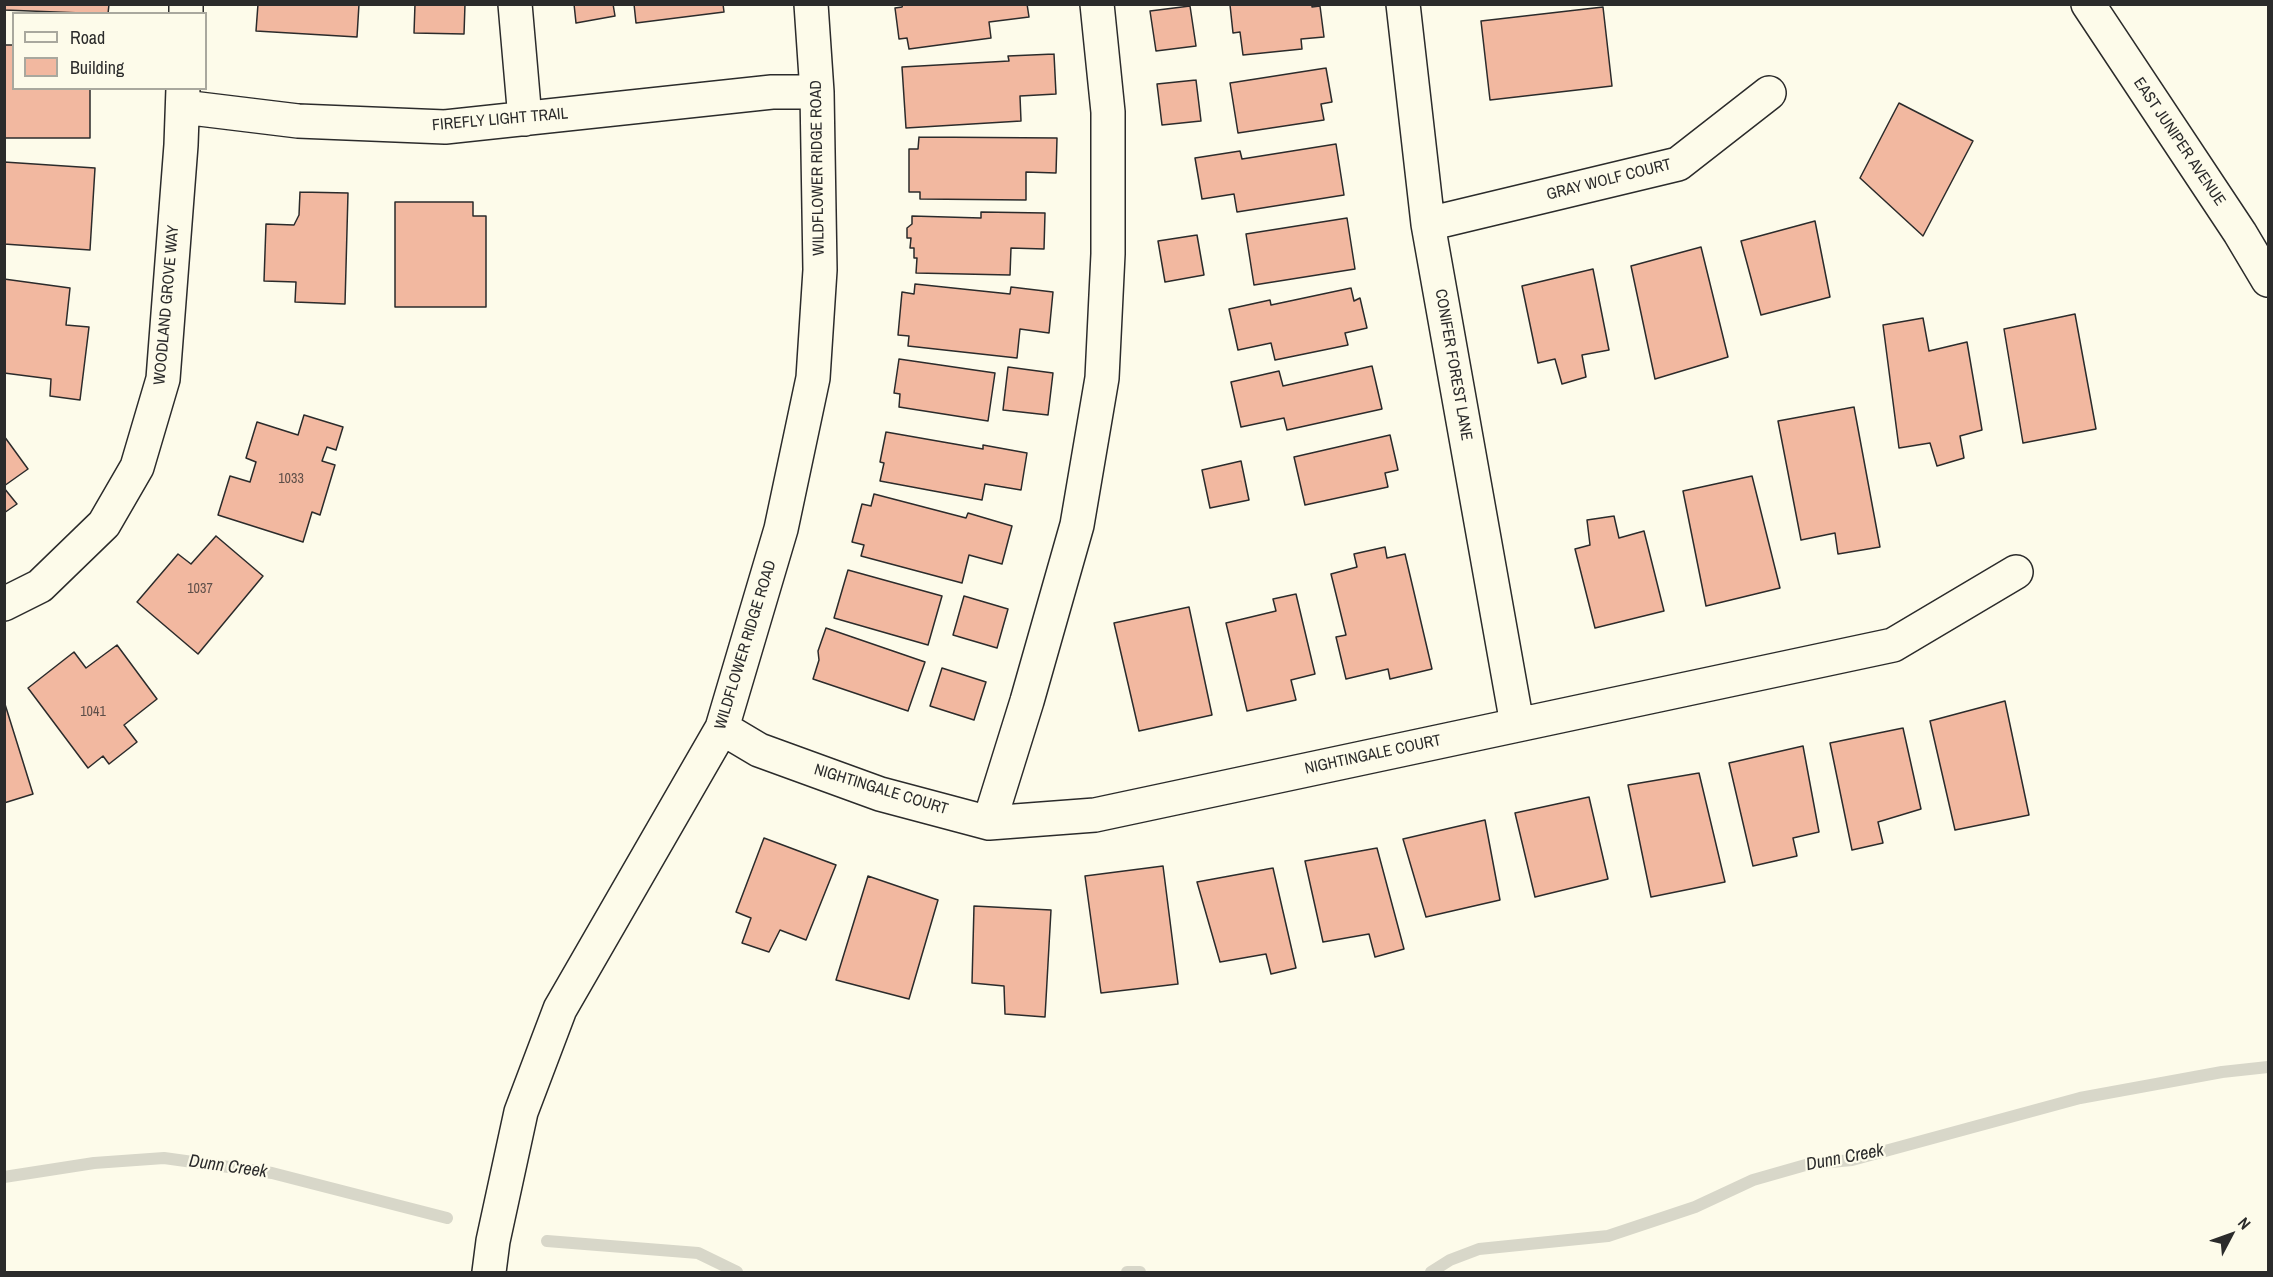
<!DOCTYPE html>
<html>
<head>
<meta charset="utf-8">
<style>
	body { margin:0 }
	#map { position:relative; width:2273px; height:1277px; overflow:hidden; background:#fdfbea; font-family:"Archivo Narrow",sans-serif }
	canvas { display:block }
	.frame { position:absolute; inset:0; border:6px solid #2b2b2b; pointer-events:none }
	.legend { position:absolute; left:12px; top:12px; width:195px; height:78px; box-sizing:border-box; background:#fdfbea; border:2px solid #a9a89e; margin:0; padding:8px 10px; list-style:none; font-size:18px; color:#2b2b2b }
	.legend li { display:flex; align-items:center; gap:12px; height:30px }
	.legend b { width:30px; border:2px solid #a9a89e }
	.north { position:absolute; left:2201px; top:1205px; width:60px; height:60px; -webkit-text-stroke:4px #fdfbea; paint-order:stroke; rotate:49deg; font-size:16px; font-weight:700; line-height:24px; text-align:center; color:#2b2b2b }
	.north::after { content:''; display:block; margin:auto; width:21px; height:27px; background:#2b2b2b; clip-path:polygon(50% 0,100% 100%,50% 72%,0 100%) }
</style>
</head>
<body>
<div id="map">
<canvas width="2273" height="1277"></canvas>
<div class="frame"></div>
<ul class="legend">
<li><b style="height:8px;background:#fdfbea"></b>Road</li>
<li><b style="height:16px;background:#f2b8a0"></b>Building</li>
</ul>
<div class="north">N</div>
</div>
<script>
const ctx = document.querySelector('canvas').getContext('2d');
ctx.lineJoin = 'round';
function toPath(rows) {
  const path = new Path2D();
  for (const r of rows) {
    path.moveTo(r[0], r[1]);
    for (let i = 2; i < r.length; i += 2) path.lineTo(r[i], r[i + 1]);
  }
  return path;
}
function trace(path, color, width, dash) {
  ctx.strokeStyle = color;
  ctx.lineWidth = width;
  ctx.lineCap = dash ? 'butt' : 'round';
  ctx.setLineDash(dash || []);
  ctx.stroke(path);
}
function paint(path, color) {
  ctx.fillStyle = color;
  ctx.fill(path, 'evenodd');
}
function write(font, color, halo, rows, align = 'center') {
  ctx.font = font + ' "Archivo Narrow",sans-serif';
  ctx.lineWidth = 4.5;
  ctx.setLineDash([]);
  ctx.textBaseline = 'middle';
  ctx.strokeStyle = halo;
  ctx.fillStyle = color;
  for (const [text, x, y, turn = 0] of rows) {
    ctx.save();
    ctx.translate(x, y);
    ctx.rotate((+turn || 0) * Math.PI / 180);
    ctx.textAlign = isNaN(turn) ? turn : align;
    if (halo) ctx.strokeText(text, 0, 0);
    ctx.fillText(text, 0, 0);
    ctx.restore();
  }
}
trace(toPath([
	[4,1177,94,1163,164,1158,272,1173,447,1218],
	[547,1241,698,1253,737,1272],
	[1127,1272,1140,1272],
	[1431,1272,1450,1260,1479,1249,1608,1236,1695,1207,1753,1180,1809,1164,1852,1160,2080,1098,2222,1072,2268,1067]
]), '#d8d7c9', 12);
const building = toPath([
	[4,4,109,4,108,14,4,10,4,4],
	[258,4,359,4,357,37,256,31,258,4],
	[415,4,465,4,464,34,414,33,415,4],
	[574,4,613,4,615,16,576,23,574,4],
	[634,4,723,4,724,12,636,23,634,4],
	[903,4,1027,4,1029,17,989,22,991,38,909,49,907,38,899,39,895,8,902,7,903,4],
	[1312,4,1312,7,1320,6,1324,37,1301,39,1302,49,1243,55,1240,32,1233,33,1230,5,1312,4],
	[1190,6,1196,46,1156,51,1150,11,1190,6],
	[1603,7,1612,86,1490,100,1481,21,1603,7],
	[4,45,14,45,14,88,90,88,90,138,4,138,4,45],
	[1054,54,1056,94,1020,96,1021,121,906,128,902,67,1009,61,1008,56,1054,54],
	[1326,68,1332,102,1321,104,1324,120,1238,133,1230,83,1326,68],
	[1196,80,1201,121,1162,125,1157,84,1196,80],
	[1899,103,1973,141,1923,236,1860,178,1899,103],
	[919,137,1057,138,1056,173,1026,172,1026,200,920,199,920,192,909,192,909,149,918,149,919,137],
	[1336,144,1344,195,1237,212,1234,194,1202,199,1195,158,1240,151,1242,159,1336,144],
	[4,162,95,168,90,250,4,244,4,162],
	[300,192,348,193,345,304,295,302,296,282,264,281,266,224,294,225,299,215,300,192],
	[395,202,473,202,473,216,486,216,486,307,395,307,395,202],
	[981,212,1045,213,1044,249,1011,248,1010,275,916,273,917,258,914,258,914,248,910,248,911,238,907,238,907,228,912,224,912,216,981,218,981,212],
	[1347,218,1355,269,1254,285,1246,234,1347,218],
	[1815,221,1830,297,1761,315,1741,241,1815,221],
	[1197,235,1204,275,1165,282,1158,241,1197,235],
	[1701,247,1728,357,1655,379,1631,266,1701,247],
	[1593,269,1609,350,1582,355,1586,377,1562,384,1555,359,1538,363,1522,286,1593,269],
	[4,279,70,288,66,325,89,327,80,400,50,396,51,379,4,373,4,279],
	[915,284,1010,294,1011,287,1053,292,1049,333,1020,329,1017,358,908,346,909,336,898,335,902,292,914,294,915,284],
	[1351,288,1354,301,1360,298,1367,328,1345,333,1348,345,1275,360,1271,343,1238,350,1229,309,1270,300,1271,305,1351,288],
	[2075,314,2096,429,2023,443,2004,329,2075,314],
	[1923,318,1929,351,1967,342,1982,430,1960,436,1964,458,1937,466,1930,443,1899,448,1883,325,1923,318],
	[899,359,995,373,988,421,899,407,900,394,894,393,899,359],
	[1372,366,1382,409,1287,430,1284,418,1241,427,1231,382,1279,371,1283,386,1372,366],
	[1008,367,1053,373,1048,415,1003,410,1008,367],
	[1854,407,1880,547,1838,554,1835,533,1801,540,1778,421,1854,407],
	[304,415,343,427,336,450,327,447,322,461,335,465,320,515,312,512,303,542,218,515,230,476,250,482,256,462,246,458,257,422,298,435,304,415],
	[886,432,983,449,983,445,1027,453,1021,490,985,484,982,500,880,481,884,463,880,462,886,432],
	[1390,435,1398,470,1385,473,1388,487,1305,505,1294,457,1390,435],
	[4,436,28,469,4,486,4,436],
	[1241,461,1249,500,1210,508,1202,470,1241,461],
	[1752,476,1780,588,1706,606,1683,491,1752,476],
	[4,488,17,504,4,513,4,488],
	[874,494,966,518,968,513,1012,526,1002,564,969,555,962,583,861,556,864,545,852,542,862,504,871,506,874,494],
	[1614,516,1619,538,1644,531,1664,611,1595,628,1575,549,1590,545,1587,520,1614,516],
	[216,536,263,576,198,654,137,602,178,554,191,564,216,536],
	[1385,547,1387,558,1405,554,1432,669,1390,679,1388,669,1346,679,1336,637,1346,635,1331,574,1357,567,1354,554,1385,547],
	[848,570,942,596,928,645,834,618,848,570],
	[1296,594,1315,674,1291,680,1296,700,1247,711,1226,623,1276,611,1273,599,1296,594],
	[964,596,1008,609,997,648,953,635,964,596],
	[1189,607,1212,715,1139,731,1114,623,1189,607],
	[826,628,925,662,908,711,813,679,819,660,818,651,826,628],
	[117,645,157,699,124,725,137,742,109,764,103,756,88,768,28,688,74,652,86,668,117,645],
	[942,668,986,682,974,720,930,706,942,668],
	[4,701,33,794,4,803,4,701],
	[2005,701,2029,815,1955,830,1930,721,2005,701],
	[1903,728,1921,809,1878,822,1883,843,1852,850,1830,743,1903,728],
	[1803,746,1819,832,1793,838,1797,856,1753,866,1729,763,1803,746],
	[1699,773,1725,882,1651,897,1628,785,1699,773],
	[1589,797,1608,879,1535,897,1515,813,1589,797],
	[1485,820,1500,900,1426,917,1403,839,1485,820],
	[764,838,836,865,806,940,780,930,769,952,742,943,751,918,736,912,764,838],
	[1377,848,1404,949,1375,957,1369,934,1323,942,1305,861,1377,848],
	[1163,866,1178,984,1101,993,1085,876,1163,866],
	[1273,868,1296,968,1271,974,1266,954,1220,962,1197,882,1273,868],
	[868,876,938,900,909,999,836,980,868,876],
	[974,906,1051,910,1045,1017,1005,1014,1004,986,972,983,974,906]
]);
paint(building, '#f2b8a0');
trace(building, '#2b2b2b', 1.5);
const minor = toPath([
	[515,4,525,119],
	[1403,4,1428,224,1517,724],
	[2088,4,2240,233,2268,280],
	[186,14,186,4],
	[183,107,298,121,445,127,772,92,817,92],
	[1428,224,1678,164,1769,93],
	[4,604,40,586,104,524,137,467,163,379,181,145,183,88],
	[722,728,759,750,880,794,989,823,1095,815,1893,645,2016,572],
	[989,823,1027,701,1077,525,1102,378,1108,254,1108,112,1097,4],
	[489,1272,493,1241,521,1112,560,1009,722,728,781,529,813,378,820,270,817,92,811,4]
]);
trace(minor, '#2b2b2b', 36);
trace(minor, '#fdfbea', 33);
write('14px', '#5d4e48', null, [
	["1033",291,479],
	["1037",200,589],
	["1041",93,712]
]);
write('16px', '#2b2b2b', '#fdfbea', [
	["FIREFLY LIGHT TRAIL",500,120,-5],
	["EAST JUNIPER AVENUE",2179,142,56],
	["WILDFLOWER RIDGE ROAD",818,168,-91],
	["GRAY WOLF COURT",1609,180,-14],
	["WOODLAND GROVE WAY",167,305,-85],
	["CONIFER FOREST LANE",1453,365,80],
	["WILDFLOWER RIDGE ROAD",746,645,-73],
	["NIGHTINGALE COURT",1373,755,-12],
	["NIGHTINGALE COURT",881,790,17]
]);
write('italic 18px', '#2b2b2b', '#fdfbea', [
	["Dunn Creek",1845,1158,-11],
	["Dunn Creek",228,1167,8]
]);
</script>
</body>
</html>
